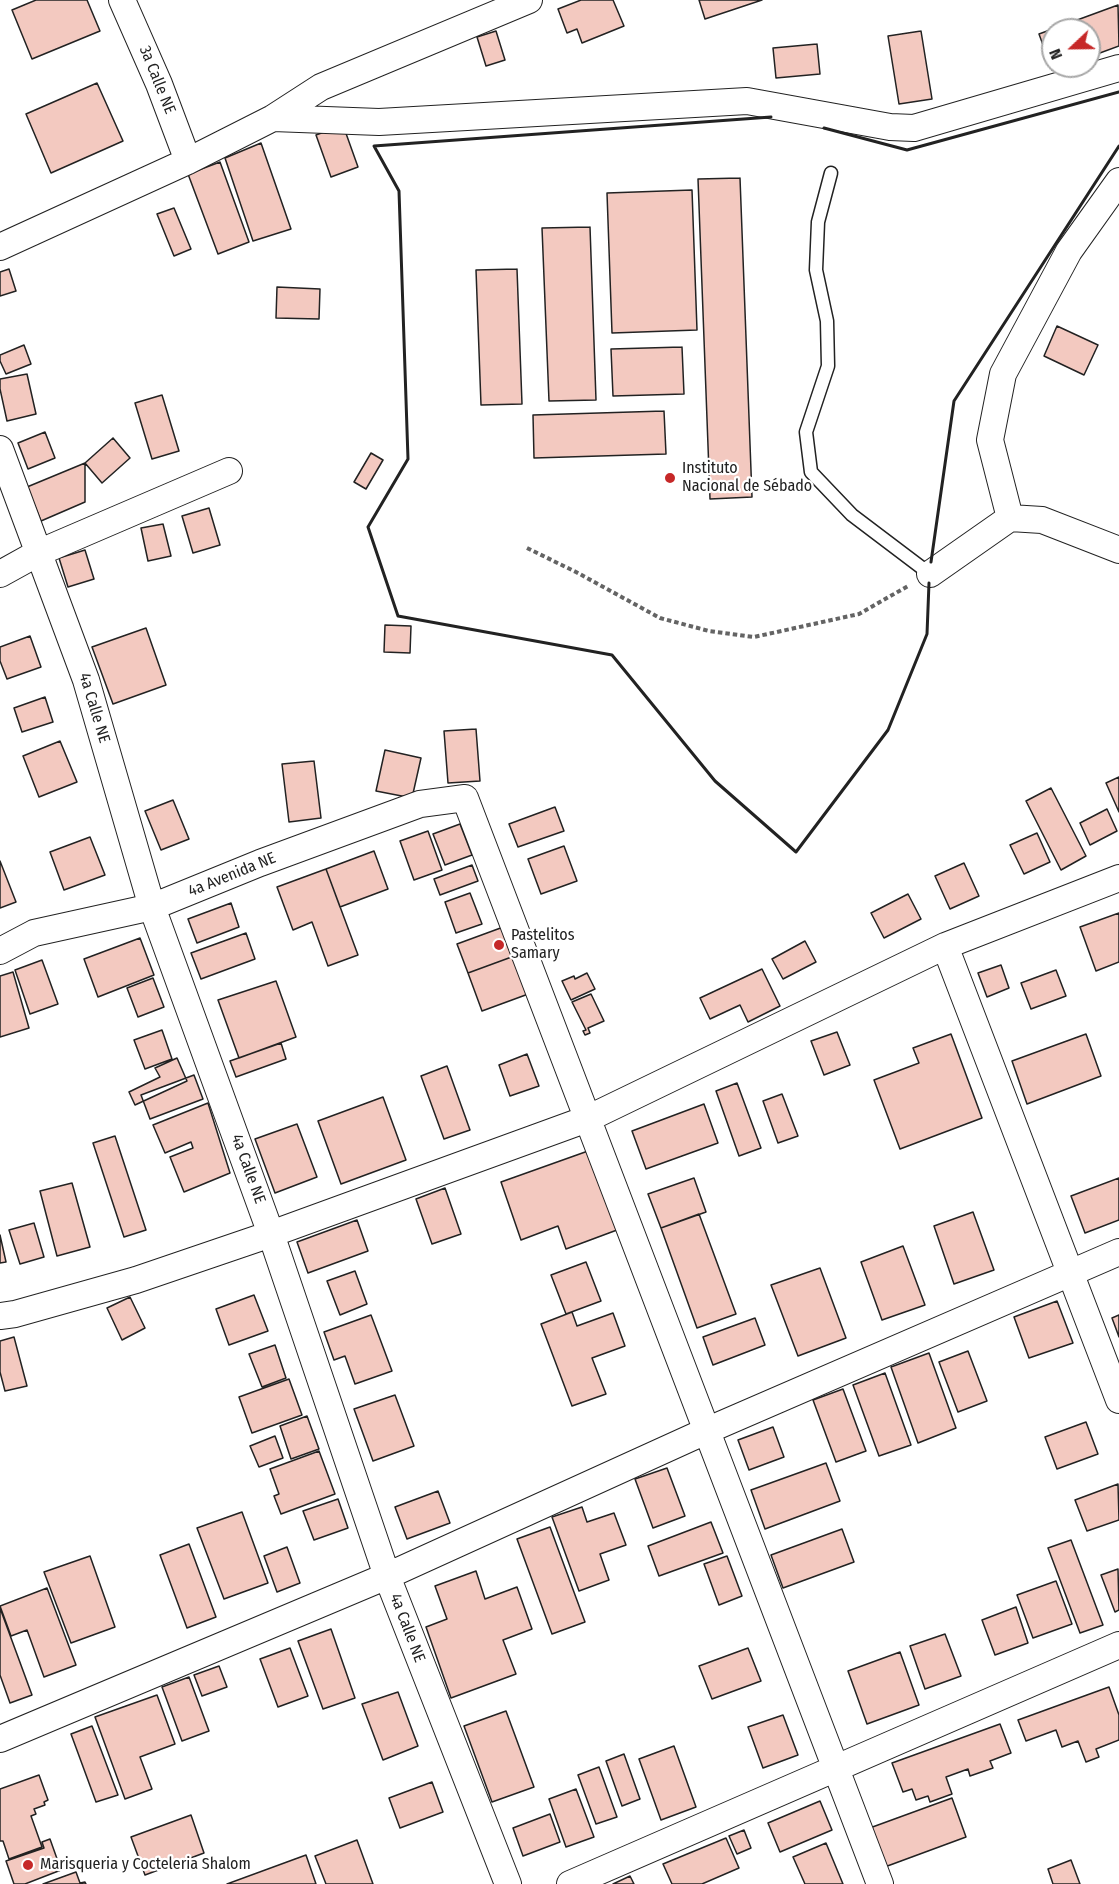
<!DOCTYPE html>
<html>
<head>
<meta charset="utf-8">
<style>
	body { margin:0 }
	#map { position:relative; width:1119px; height:1884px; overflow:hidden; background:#fff; font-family:"Fira Sans Condensed",sans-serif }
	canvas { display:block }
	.north { position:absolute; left:1041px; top:18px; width:60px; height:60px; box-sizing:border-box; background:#fff; border:2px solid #a7a7a7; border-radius:50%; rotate:248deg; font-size:16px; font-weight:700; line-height:24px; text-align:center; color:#222 }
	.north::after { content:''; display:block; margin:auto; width:21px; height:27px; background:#c62828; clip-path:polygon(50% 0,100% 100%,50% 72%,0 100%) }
</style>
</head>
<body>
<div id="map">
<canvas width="1119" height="1884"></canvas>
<div class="north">N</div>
</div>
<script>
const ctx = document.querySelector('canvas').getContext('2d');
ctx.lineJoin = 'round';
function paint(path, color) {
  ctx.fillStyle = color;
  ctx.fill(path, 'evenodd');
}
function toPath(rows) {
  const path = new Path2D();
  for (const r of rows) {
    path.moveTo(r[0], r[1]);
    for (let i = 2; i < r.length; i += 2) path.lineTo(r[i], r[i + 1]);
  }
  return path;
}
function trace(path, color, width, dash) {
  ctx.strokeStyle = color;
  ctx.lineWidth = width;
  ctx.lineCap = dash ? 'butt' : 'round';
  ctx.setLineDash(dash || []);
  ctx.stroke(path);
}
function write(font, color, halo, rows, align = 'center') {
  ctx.font = font + ' "Fira Sans Condensed",sans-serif';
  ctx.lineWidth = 4.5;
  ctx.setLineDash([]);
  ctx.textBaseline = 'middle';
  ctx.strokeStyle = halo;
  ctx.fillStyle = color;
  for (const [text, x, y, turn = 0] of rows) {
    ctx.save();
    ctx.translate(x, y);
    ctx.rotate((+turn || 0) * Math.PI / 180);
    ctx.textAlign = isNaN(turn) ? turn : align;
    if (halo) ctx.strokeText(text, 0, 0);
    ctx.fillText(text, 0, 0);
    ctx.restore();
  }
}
const building = toPath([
	[36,0,87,0,100,31,32,59,12,10,36,0],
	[581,0,613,0,624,26,582,43,577,29,567,33,558,9,581,0],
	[699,0,762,0,705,19,699,0],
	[1118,5,1119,46,1089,57,1089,30,1053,30,1053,66,1064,66,1052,70,1039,34,1118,5],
	[496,31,505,60,486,66,477,37,496,31],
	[921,31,932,99,899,104,888,36,921,31],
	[817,44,820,74,776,78,773,48,817,44],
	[97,83,123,141,51,173,26,114,97,83],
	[343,125,358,167,331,177,316,135,343,125],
	[261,143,291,229,253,241,225,158,261,143],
	[220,162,249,242,218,254,188,174,220,162],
	[740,178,752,497,710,499,698,179,740,178],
	[692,190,697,330,612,333,607,193,692,190],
	[174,208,191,249,174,256,157,214,174,208],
	[590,227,596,400,549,401,542,228,590,227],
	[9,269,16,291,0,296,0,272,9,269],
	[517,269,522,404,481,405,476,270,517,269],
	[277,287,320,289,319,319,276,318,277,287],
	[1057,326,1098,345,1084,375,1044,356,1057,326],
	[24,345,31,364,6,374,0,361,0,355,24,345],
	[682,347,684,394,613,396,611,349,682,347],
	[27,374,36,414,7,421,0,389,0,379,27,374],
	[162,395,179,451,152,459,135,403,162,395],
	[664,411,666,454,534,458,533,415,664,411],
	[45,432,55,458,28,469,18,443,45,432],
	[113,438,130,458,102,483,85,463,113,438],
	[371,453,383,460,366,489,354,482,371,453],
	[85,463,85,502,41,521,27,487,85,463],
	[209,508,220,545,193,553,182,516,209,508],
	[163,524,171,556,148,561,141,528,163,524],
	[85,550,94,579,68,587,59,558,85,550],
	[385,625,411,626,410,653,384,652,385,625],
	[146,628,166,685,113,704,92,647,146,628],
	[30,636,41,667,7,679,0,661,0,647,30,636],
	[45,697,53,722,22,732,14,708,45,697],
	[476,729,480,781,448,783,444,731,476,729],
	[60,741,77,782,39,797,23,756,60,741],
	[385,750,421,758,412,798,376,791,385,750],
	[314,761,321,818,289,822,282,764,314,761],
	[1119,777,1119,812,1106,783,1119,777],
	[1051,788,1086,856,1061,870,1026,801,1051,788],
	[173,800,189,839,161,850,145,811,173,800],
	[555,807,564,831,518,847,509,824,555,807],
	[1107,809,1117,831,1090,845,1080,823,1107,809],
	[460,824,472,855,445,865,433,834,460,824],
	[428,831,442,870,414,880,400,841,428,831],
	[1037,833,1050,862,1024,874,1010,845,1037,833],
	[90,837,105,875,64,890,50,852,90,837],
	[564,846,577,881,541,894,528,859,564,846],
	[374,851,388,889,340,907,326,869,374,851],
	[0,861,16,902,0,908,0,861],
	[964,863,979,896,950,909,935,876,964,863],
	[472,865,478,881,440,895,434,879,472,865],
	[326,869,358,955,328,966,312,922,293,930,277,887,326,869],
	[470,893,482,924,456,933,445,902,470,893],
	[908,894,921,919,884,938,871,913,908,894],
	[231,903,239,927,197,943,188,919,231,903],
	[1119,913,1119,962,1096,971,1080,927,1119,913],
	[506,926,517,955,468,973,457,944,506,926],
	[246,933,255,959,201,979,191,953,246,933],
	[140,938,154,975,98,997,84,959,140,938],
	[805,941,816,962,783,979,772,959,805,941],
	[517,955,531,993,482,1011,468,973,517,955],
	[42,960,58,1004,30,1014,15,970,42,960],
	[1001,965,1009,988,987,997,978,973,1001,965],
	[762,969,780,1006,748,1022,740,1005,710,1019,700,998,762,969],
	[1056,970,1066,996,1031,1009,1021,983,1056,970],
	[13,972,29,1028,0,1037,0,976,13,972],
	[587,973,595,989,571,1000,562,981,574,976,575,979,587,973],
	[153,978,164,1007,138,1017,127,988,153,978],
	[276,981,296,1037,239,1058,218,1000,276,981],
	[591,994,604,1021,588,1028,590,1033,585,1035,583,1031,586,1030,572,1002,591,994],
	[162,1030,172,1059,145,1069,134,1040,162,1030],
	[837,1032,850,1065,824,1075,811,1041,837,1032],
	[951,1034,982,1118,900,1149,874,1080,919,1063,913,1048,951,1034],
	[1086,1034,1101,1076,1027,1104,1012,1061,1086,1034],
	[281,1043,286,1059,236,1077,230,1061,281,1043],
	[527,1054,539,1086,510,1096,499,1065,527,1054],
	[177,1058,187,1081,135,1105,129,1092,160,1077,155,1068,177,1058],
	[447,1066,470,1130,444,1139,421,1076,447,1066],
	[194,1075,203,1099,150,1119,141,1095,194,1075],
	[737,1083,761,1148,739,1156,716,1091,737,1083],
	[782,1094,798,1136,778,1143,763,1101,782,1094],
	[383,1097,406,1160,341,1184,318,1121,383,1097],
	[208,1103,230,1173,184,1192,170,1157,193,1148,191,1142,165,1153,153,1125,208,1103],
	[704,1104,718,1143,646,1169,632,1131,704,1104],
	[297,1124,317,1177,275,1193,255,1139,297,1124],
	[115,1136,146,1230,124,1237,93,1143,115,1136],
	[588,1151,617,1230,566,1249,558,1226,521,1240,501,1182,588,1151],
	[694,1178,706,1212,661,1228,648,1194,694,1178],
	[1119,1178,1119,1220,1085,1233,1071,1196,1119,1178],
	[72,1183,90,1247,57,1256,40,1191,72,1183],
	[445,1188,461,1234,432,1244,416,1199,445,1188],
	[973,1212,994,1270,954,1284,934,1226,973,1212],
	[699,1214,736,1314,697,1328,661,1228,699,1214],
	[357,1220,368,1251,308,1273,297,1242,357,1220],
	[34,1223,44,1257,20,1264,9,1230,34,1223],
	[0,1235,6,1262,0,1263,0,1235],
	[903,1246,925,1305,882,1320,861,1262,903,1246],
	[586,1262,601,1301,566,1314,551,1275,586,1262],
	[820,1268,846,1338,798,1356,771,1285,820,1268],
	[355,1271,367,1304,340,1315,327,1281,355,1271],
	[254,1295,268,1331,229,1345,216,1309,254,1295],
	[130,1297,145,1328,122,1340,107,1308,130,1297],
	[1057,1301,1073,1343,1029,1358,1014,1317,1057,1301],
	[572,1312,577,1326,613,1313,625,1346,592,1358,606,1394,572,1406,541,1324,572,1312],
	[371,1315,392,1371,355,1384,345,1356,334,1360,324,1332,371,1315],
	[1119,1315,1119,1337,1112,1318,1119,1315],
	[755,1318,765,1345,713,1365,703,1337,755,1318],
	[14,1337,27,1386,5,1391,0,1372,0,1341,14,1337],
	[275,1345,286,1378,262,1387,249,1354,275,1345],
	[968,1351,987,1401,958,1412,939,1362,968,1351],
	[929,1353,956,1428,918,1443,891,1367,929,1353],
	[885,1373,911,1445,879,1456,853,1385,885,1373],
	[289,1379,302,1415,252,1433,239,1397,289,1379],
	[843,1389,866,1451,836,1462,813,1400,843,1389],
	[395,1395,414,1446,373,1461,354,1409,395,1395],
	[307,1416,319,1449,291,1459,280,1426,307,1416],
	[1086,1422,1098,1454,1057,1469,1045,1437,1086,1422],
	[773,1427,784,1457,749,1470,738,1440,773,1427],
	[275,1436,283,1458,259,1467,250,1446,275,1436],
	[319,1451,335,1494,281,1514,274,1496,279,1494,270,1469,319,1451],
	[826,1463,840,1501,765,1529,751,1490,826,1463],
	[667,1468,685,1516,653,1528,635,1479,667,1468],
	[1118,1484,1119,1520,1087,1531,1075,1500,1118,1484],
	[438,1491,450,1523,407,1539,395,1507,438,1491],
	[338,1499,348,1528,314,1540,303,1511,338,1499],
	[582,1507,587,1522,614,1513,626,1545,600,1554,609,1580,579,1591,552,1517,582,1507],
	[242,1512,268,1583,224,1599,197,1528,242,1512],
	[711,1522,723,1553,659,1576,648,1546,711,1522],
	[550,1527,585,1622,552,1634,517,1539,550,1527],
	[842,1529,854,1562,783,1588,771,1555,842,1529],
	[1071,1540,1103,1625,1080,1633,1048,1548,1071,1540],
	[189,1544,216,1617,187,1628,160,1555,189,1544],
	[287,1547,300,1583,277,1592,264,1556,287,1547],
	[90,1556,115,1627,71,1643,44,1572,90,1556],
	[727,1556,742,1596,719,1605,704,1564,727,1556],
	[1118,1569,1119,1610,1115,1612,1101,1575,1118,1569],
	[476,1571,485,1599,517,1587,532,1629,503,1640,516,1674,451,1698,426,1627,447,1619,435,1586,476,1571],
	[1056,1581,1072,1624,1033,1638,1017,1595,1056,1581],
	[47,1588,76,1665,44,1677,27,1630,11,1636,0,1606,47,1588],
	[1016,1607,1028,1643,995,1655,982,1620,1016,1607],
	[0,1608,32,1695,10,1703,0,1675,0,1608],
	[331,1629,355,1698,323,1709,298,1641,331,1629],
	[945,1634,961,1676,925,1689,910,1646,945,1634],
	[290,1648,308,1696,278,1707,260,1659,290,1648],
	[748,1648,761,1681,712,1699,699,1666,748,1648],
	[900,1652,919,1705,867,1724,848,1671,900,1652],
	[219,1666,227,1687,202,1696,194,1675,219,1666],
	[189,1677,209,1731,182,1741,162,1687,189,1677],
	[1109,1687,1119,1715,1119,1740,1096,1749,1099,1757,1086,1762,1078,1741,1062,1747,1056,1730,1026,1741,1018,1720,1109,1687],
	[398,1692,418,1746,383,1760,362,1704,398,1692],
	[157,1695,175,1744,140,1757,152,1789,125,1799,95,1717,157,1695],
	[506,1711,534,1787,492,1802,464,1726,506,1711],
	[783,1715,798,1755,763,1768,748,1727,783,1715],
	[1000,1724,1011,1753,990,1761,993,1768,970,1776,968,1769,946,1777,952,1794,930,1802,928,1796,916,1800,912,1789,903,1792,892,1763,1000,1724],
	[92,1726,118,1795,96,1802,71,1734,92,1726],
	[674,1746,696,1807,661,1820,639,1759,674,1746],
	[624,1754,640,1799,622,1806,606,1761,624,1754],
	[599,1767,617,1817,596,1824,578,1775,599,1767],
	[39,1775,48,1800,44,1802,45,1805,34,1809,36,1814,31,1816,42,1847,9,1859,3,1841,0,1841,0,1789,39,1775],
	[432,1782,443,1812,400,1828,389,1798,432,1782],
	[576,1789,594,1837,566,1847,549,1799,576,1789],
	[952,1798,966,1837,882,1868,867,1829,952,1798],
	[820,1801,832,1830,780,1852,768,1823,820,1801],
	[550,1814,560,1842,523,1856,513,1828,550,1814],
	[191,1815,204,1853,145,1875,131,1837,191,1815],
	[744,1830,751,1848,737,1854,729,1836,744,1830],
	[726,1838,739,1868,702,1884,672,1884,663,1864,726,1838],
	[50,1839,61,1870,25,1884,14,1884,6,1861,44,1848,42,1842,50,1839],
	[357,1840,373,1884,326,1884,315,1856,357,1840],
	[826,1843,843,1884,805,1884,793,1857,826,1843],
	[306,1855,316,1884,227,1884,306,1855],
	[1071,1860,1080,1884,1053,1884,1048,1869,1071,1860],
	[76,1872,80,1883,85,1882,86,1884,43,1884,76,1872],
	[630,1876,634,1884,613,1884,630,1876]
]);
paint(building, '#f3c9c0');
trace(building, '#222', 1.5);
const service = toPath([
	[831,173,818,222,816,270,827,321,828,366,806,432,811,472,852,515,930,574]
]);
const minor = toPath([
	[122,0,159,84,188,161],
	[273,118,379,122,747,101,890,127,914,128,1119,68],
	[0,247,188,161,273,118,321,87,529,0],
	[0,449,86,680,152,907,271,1234,387,1576,508,1884],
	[1010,518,990,440,1003,374,1069,251,1119,181],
	[0,574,38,553,229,471],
	[930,574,1010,518,1042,520,1119,550],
	[945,946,1119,1400],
	[0,951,34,933,152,907,260,863,420,804,465,798,880,1884],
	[0,1316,15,1314,136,1280,271,1234,587,1119,945,946,1119,878],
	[0,1739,387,1576,706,1431,1119,1252],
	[570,1884,1119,1645]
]);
trace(service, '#222', 15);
trace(minor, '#222', 28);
trace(toPath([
	[527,548,576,572,660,618,709,631,754,637,859,614,908,586]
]), '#646464', 4, [4.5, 3]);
trace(service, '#fff', 12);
trace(minor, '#fff', 26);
trace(toPath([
	[771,117,374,146,399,191,408,459,368,527,398,616,612,655,715,781,796,852,888,730,927,634,929,583],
	[824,128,907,150,1119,92],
	[931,562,954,401,1119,146]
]), '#222', 3);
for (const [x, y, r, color] of [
	[670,478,6,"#c62828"],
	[499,945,6,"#c62828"],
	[28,1865,6,"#c62828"]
]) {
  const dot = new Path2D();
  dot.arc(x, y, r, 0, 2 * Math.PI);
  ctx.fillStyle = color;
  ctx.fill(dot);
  trace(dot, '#fff', 2);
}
write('16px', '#222', '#fff', [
	["3a Calle NE",157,80,68],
	["4a Calle NE",94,708,73],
	["4a Avenida NE",232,875,-22],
	["4a Calle NE",248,1169,70],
	["4a Calle NE",407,1628,69]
]);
write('16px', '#222', '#fff', [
	["Instituto",682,469],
	["Nacional de Sébado",682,487],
	["Pastelitos",511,936],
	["Samary",511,954],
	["Marisqueria y Cocteleria Shalom",40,1865]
], 'left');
</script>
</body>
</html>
